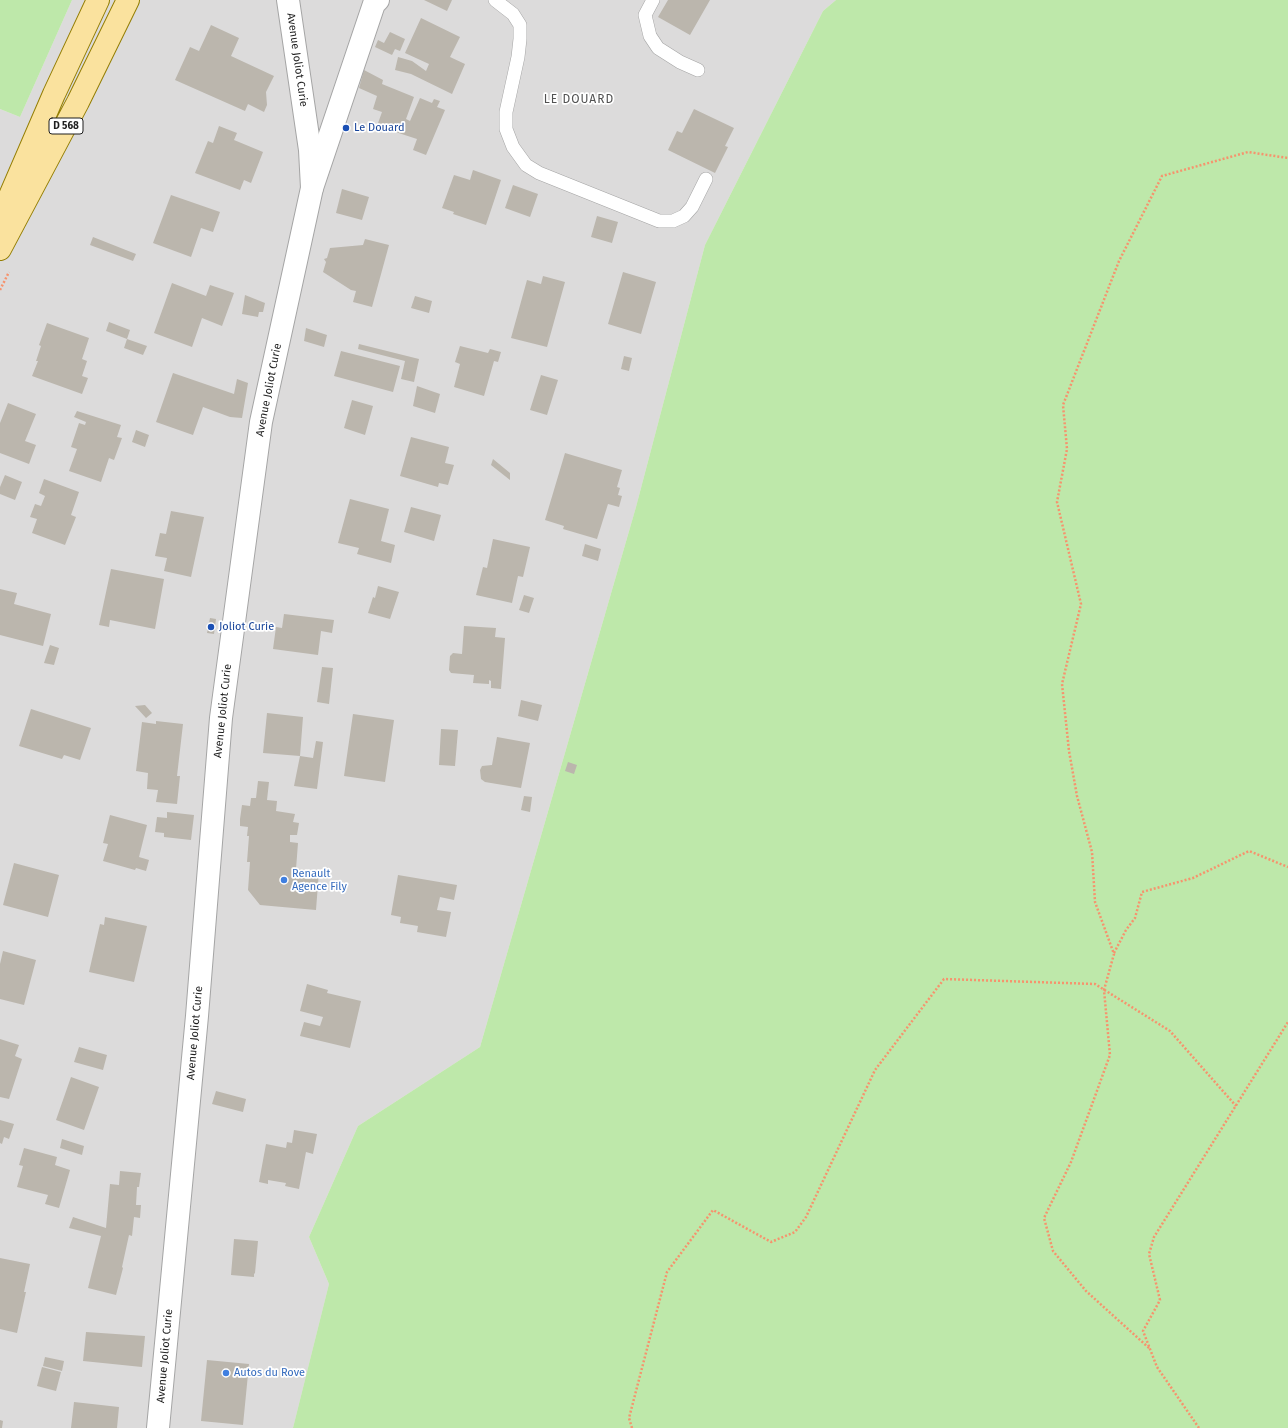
<!DOCTYPE html>
<html>
<head>
<meta charset="utf-8">
<style>
	body { margin:0 }
	canvas { display:block; background:#eeede4 }
</style>
</head>
<body>
<canvas width="1288" height="1428"></canvas>
<script>
const ctx = document.querySelector('canvas').getContext('2d');
ctx.lineJoin = 'round';
function paint(path, color) {
  ctx.fillStyle = color;
  ctx.fill(path, 'evenodd');
}
function toPath(rows) {
  const path = new Path2D();
  for (const r of rows) {
    path.moveTo(r[0], r[1]);
    for (let i = 2; i < r.length; i += 2) path.lineTo(r[i], r[i + 1]);
  }
  return path;
}
function trace(path, color, width, dash) {
  ctx.strokeStyle = color;
  ctx.lineWidth = width;
  ctx.lineCap = dash ? 'butt' : 'round';
  ctx.setLineDash(dash || []);
  ctx.stroke(path);
}
function write(font, color, halo, rows, align = 'center') {
  ctx.font = font + ' "Fira Sans",sans-serif';
  ctx.lineWidth = 3.5;
  ctx.setLineDash([]);
  ctx.textBaseline = 'middle';
  ctx.strokeStyle = halo;
  ctx.fillStyle = color;
  for (const [text, x, y, turn = 0] of rows) {
    ctx.save();
    ctx.translate(x, y);
    ctx.rotate((+turn || 0) * Math.PI / 180);
    ctx.textAlign = isNaN(turn) ? turn : align;
    if (halo) ctx.strokeText(text, 0, 0);
    ctx.fillText(text, 0, 0);
    ctx.restore();
  }
}
paint(toPath([
	[72,0,836,0,823,11,705,245,636,507,480,1047,358,1126,309,1237,329,1284,293,1428,0,1428,0,109,20,117]
]), '#dcdbdb');
paint(toPath([
	[0,0,72,0,20,117,0,109],
	[836,0,1288,0,1288,1428,293,1428,329,1284,309,1237,358,1126,480,1047,636,507,705,245,823,11]
]), '#bee8aa');
paint(toPath([
	[424,0,452,0,447,11],
	[668,0,710,0,690,35,658,17],
	[421,18,460,37,450,57,465,64,452,94,411,74,395,70,398,57,412,61,426,71,429,64,405,53],
	[211,25,239,38,231,56,274,76,266,92,267,105,264,112,248,104,245,111,175,80,190,47,199,51],
	[390,32,405,39,400,51,395,49,392,55,375,47,378,40,384,43],
	[364,70,383,80,382,84,414,97,406,119,410,121,420,98,432,103,434,99,440,101,437,107,445,110,426,155,413,150,417,139,377,126,382,112,373,109,377,96,359,88],
	[694,109,734,128,725,146,728,147,715,173,668,150,677,131,682,133],
	[219,126,237,133,234,140,263,152,251,183,244,180,240,190,195,173,208,141,213,143],
	[473,170,501,180,486,225,453,214,454,212,442,208,454,175,470,180],
	[513,185,538,194,530,217,505,208],
	[342,189,369,197,362,220,336,213],
	[171,195,220,212,213,232,201,228,191,257,153,243],
	[597,216,618,222,612,243,591,237],
	[93,237,136,254,133,261,90,245],
	[365,239,389,245,372,307,353,302,356,291,351,290,323,272,326,262,324,259,327,258,330,248,363,245],
	[623,272,656,282,641,334,608,324],
	[543,276,565,282,547,347,511,338,527,280,541,284],
	[172,283,206,296,210,285,234,293,222,326,202,318,192,347,154,333],
	[245,295,265,303,263,312,259,312,258,317,242,314],
	[415,296,432,301,429,313,411,308],
	[109,322,130,330,127,339,106,331],
	[47,323,89,338,82,359,87,361,82,376,88,378,82,394,32,376,38,361,36,361,41,346,39,345],
	[306,328,327,335,324,347,304,341],
	[127,339,147,346,143,355,124,348],
	[359,344,419,359,414,382,401,379,405,361,358,349],
	[460,346,488,353,490,349,501,352,498,362,494,361,484,396,454,387,460,364,455,362],
	[341,351,400,366,393,392,334,376],
	[624,356,632,358,629,371,621,369],
	[173,373,234,394,237,379,248,383,242,418,230,417,203,407,193,435,156,422],
	[541,375,558,380,547,415,530,410],
	[417,386,440,394,435,413,413,406],
	[352,400,373,406,365,435,344,428],
	[8,403,36,414,25,441,36,445,29,464,0,453,0,423],
	[77,411,121,425,117,437,122,438,114,460,109,458,101,482,69,471,77,449,71,447,79,423,85,425,86,422,74,417],
	[136,430,149,435,145,447,132,442],
	[411,437,449,447,445,463,454,465,448,485,439,483,438,487,400,476],
	[565,453,622,470,617,487,620,488,618,495,622,496,619,507,608,504,597,539,563,529,564,526,545,520],
	[493,459,510,473,510,480,491,465],
	[5,475,22,482,15,500,0,494,0,487],
	[44,479,79,492,71,515,76,517,65,545,32,533,37,519,30,517,35,504,41,506,45,496,39,493],
	[350,499,389,509,381,541,395,545,391,563,357,554,359,548,338,543],
	[411,507,441,515,434,541,404,532],
	[171,511,204,517,191,577,164,571,167,558,155,556,160,533,166,534],
	[493,539,530,547,523,577,518,576,512,603,476,595,483,567,487,568],
	[585,544,601,549,598,561,582,556],
	[111,569,164,579,155,629,110,620,109,627,99,625],
	[378,586,399,592,390,619,368,613,373,597,375,598],
	[0,589,17,593,14,604,51,614,43,646,0,635],
	[524,595,534,598,529,613,519,610],
	[284,614,334,620,332,633,321,631,318,655,273,649,276,627,282,628],
	[210,618,216,619,214,634,207,633],
	[464,626,496,628,495,637,505,638,501,689,491,688,491,681,489,680,489,684,473,683,474,675,451,673,449,670,450,656,453,653,462,654],
	[50,645,59,648,54,665,44,663],
	[322,667,333,668,329,704,317,702],
	[521,700,542,705,538,721,518,716],
	[145,705,152,713,146,718,135,706],
	[31,709,91,728,80,760,64,755,62,759,19,746],
	[267,713,303,717,300,756,263,753],
	[353,714,394,720,385,782,344,776],
	[156,721,183,724,177,776,180,776,177,804,156,802,158,790,147,789,148,773,136,771,142,722,156,724],
	[441,729,458,730,455,766,439,765],
	[497,737,530,743,521,788,485,782,481,779,480,770,482,766,492,765],
	[316,741,323,742,317,789,294,786,300,756,313,758],
	[568,762,577,765,574,774,565,771],
	[258,781,269,782,267,800,277,801,276,811,295,814,293,822,299,823,297,835,290,835,290,842,298,843,296,869,319,871,316,910,260,905,248,890,250,862,247,862,249,836,247,836,248,827,240,826,240,819,242,805,250,806,251,798,256,798],
	[524,796,532,797,530,812,521,810],
	[167,812,194,815,191,840,164,837,164,833,155,832,157,817,167,818],
	[110,815,147,825,139,857,149,860,146,871,136,868,135,870,103,861,108,844,103,843],
	[14,863,59,875,48,917,3,905],
	[398,875,457,885,454,900,440,897,437,910,451,912,446,937,417,932,418,926,400,923,401,917,391,915],
	[105,917,147,926,134,982,89,972,100,924,104,925],
	[3,951,36,960,24,1005,0,999,0,964],
	[307,984,328,990,327,993,361,1001,350,1048,300,1036,304,1022,320,1026,323,1017,300,1011],
	[0,1039,19,1045,15,1056,22,1059,9,1099,0,1097],
	[79,1047,107,1055,103,1070,74,1062],
	[71,1077,99,1087,84,1130,56,1120],
	[216,1091,246,1099,243,1112,212,1104],
	[0,1120,14,1124,9,1139,4,1137,2,1144,0,1143],
	[294,1130,317,1134,313,1154,306,1152,299,1189,285,1186,286,1183,268,1180,268,1184,259,1182,266,1144,286,1148,287,1142,292,1143],
	[62,1139,84,1146,82,1155,60,1148],
	[24,1148,57,1157,55,1165,70,1170,59,1208,45,1204,48,1195,17,1187,23,1166,19,1165],
	[120,1171,141,1173,139,1187,137,1187,136,1205,141,1205,140,1218,134,1217,132,1236,129,1235,122,1267,123,1268,116,1295,88,1288,101,1236,69,1228,73,1217,106,1228,110,1184,119,1185],
	[234,1239,258,1241,255,1273,254,1274,254,1277,231,1275],
	[0,1258,30,1264,24,1292,26,1292,17,1333,0,1329],
	[86,1332,145,1336,142,1367,83,1361],
	[45,1357,64,1361,62,1371,43,1366],
	[207,1360,249,1364,243,1425,201,1421],
	[42,1367,61,1372,56,1391,37,1386],
	[74,1402,119,1407,117,1428,71,1428],
	[0,1420,3,1421,2,1428,0,1428]
]), '#bbb6ad');
const service = toPath([
	[495,0,513,14,520,25,520,39,518,57,506,112,506,129,513,147,526,165,539,173,659,221,673,221,684,216,692,207,706,179],
	[653,0,645,15,650,36,658,48,680,62,698,70]
]);
const minor = toPath([
	[312,188,374,4,378,0]
]);
const tertiary = toPath([
	[158,1428,197,1016,221,718,261,422,312,188,310,150,288,0]
]);
const primary = toPath([
	[0,219,54,94,98,0],
	[0,249,78,102,128,0]
]);
trace(service, '#a5a5a5', 14);
trace(minor, '#a5a5a5', 24);
trace(tertiary, '#a5a5a5', 24);
trace(primary, '#947e03', 24);
trace(toPath([
	[0,290,9,272],
	[1114,953,1126,930,1135,918,1142,892,1193,878,1249,851,1288,867],
	[1149,1348,1086,1291,1053,1251,1044,1218,1071,1162,1110,1055,1104,990,1114,954,1095,902,1092,852,1077,796,1069,751,1062,684,1081,604,1057,502,1067,449,1063,405,1119,261,1162,176,1248,152,1288,158],
	[632,1428,629,1418,667,1272,713,1210,771,1242,795,1232,806,1217,875,1070,944,979,1095,984,1170,1031,1236,1106],
	[1199,1428,1157,1367,1143,1331,1160,1300,1149,1254,1154,1237,1288,1022]
]), '#f6936d', 2.5, [2, 2]);
trace(service, '#fff', 13);
trace(minor, '#fff', 22);
trace(tertiary, '#fff', 22);
trace(primary, '#fae29e', 22);
for (const [x, y, r, color] of [
	[346,128,4,"#1a4fb4"],
	[211,627,4,"#1a4fb4"],
	[284,880,4,"#3f7fe0"],
	[226,1373,4,"#3f7fe0"]
]) {
  const dot = new Path2D();
  dot.arc(x, y, r, 0, 2 * Math.PI);
  ctx.fillStyle = color;
  ctx.fill(dot);
  trace(dot, '#fff', 1.5);
}
for (const [x, y, w] of [
	[66,126,34]
]) {
  const box = new Path2D();
  box.roundRect(x - w / 2, y - 8, w, 16, 3);
  ctx.fillStyle = '#fff';
  ctx.fill(box);
  trace(box, '#1e1e1e', 1);
}
write('bold 10px', '#1e1e1e', null, [
	["D 568",66,126]
]);
write('11px', '#1e1e1e', '#fff', [
	["Avenue Joliot Curie",297,60,82],
	["Avenue Joliot Curie",269,390,-79],
	["Avenue Joliot Curie",223,711,-84],
	["Avenue Joliot Curie",195,1033,-85],
	["Avenue Joliot Curie",165,1356,-85]
]);
write('11px', '#164399', '#fff', [
	["Le Douard",354,128],
	["Joliot Curie",219,627]
], 'left');
write('11px', '#366cbe', '#fff', [
	["Renault",292,874],
	["Agence Fily",292,887],
	["Autos du Rove",234,1373]
], 'left');
ctx.letterSpacing = '1px';
write('12px', '#515151', '#fff', [
	["LE DOUARD",579,100]
]);
ctx.letterSpacing = '0px';
</script>
</body>
</html>
